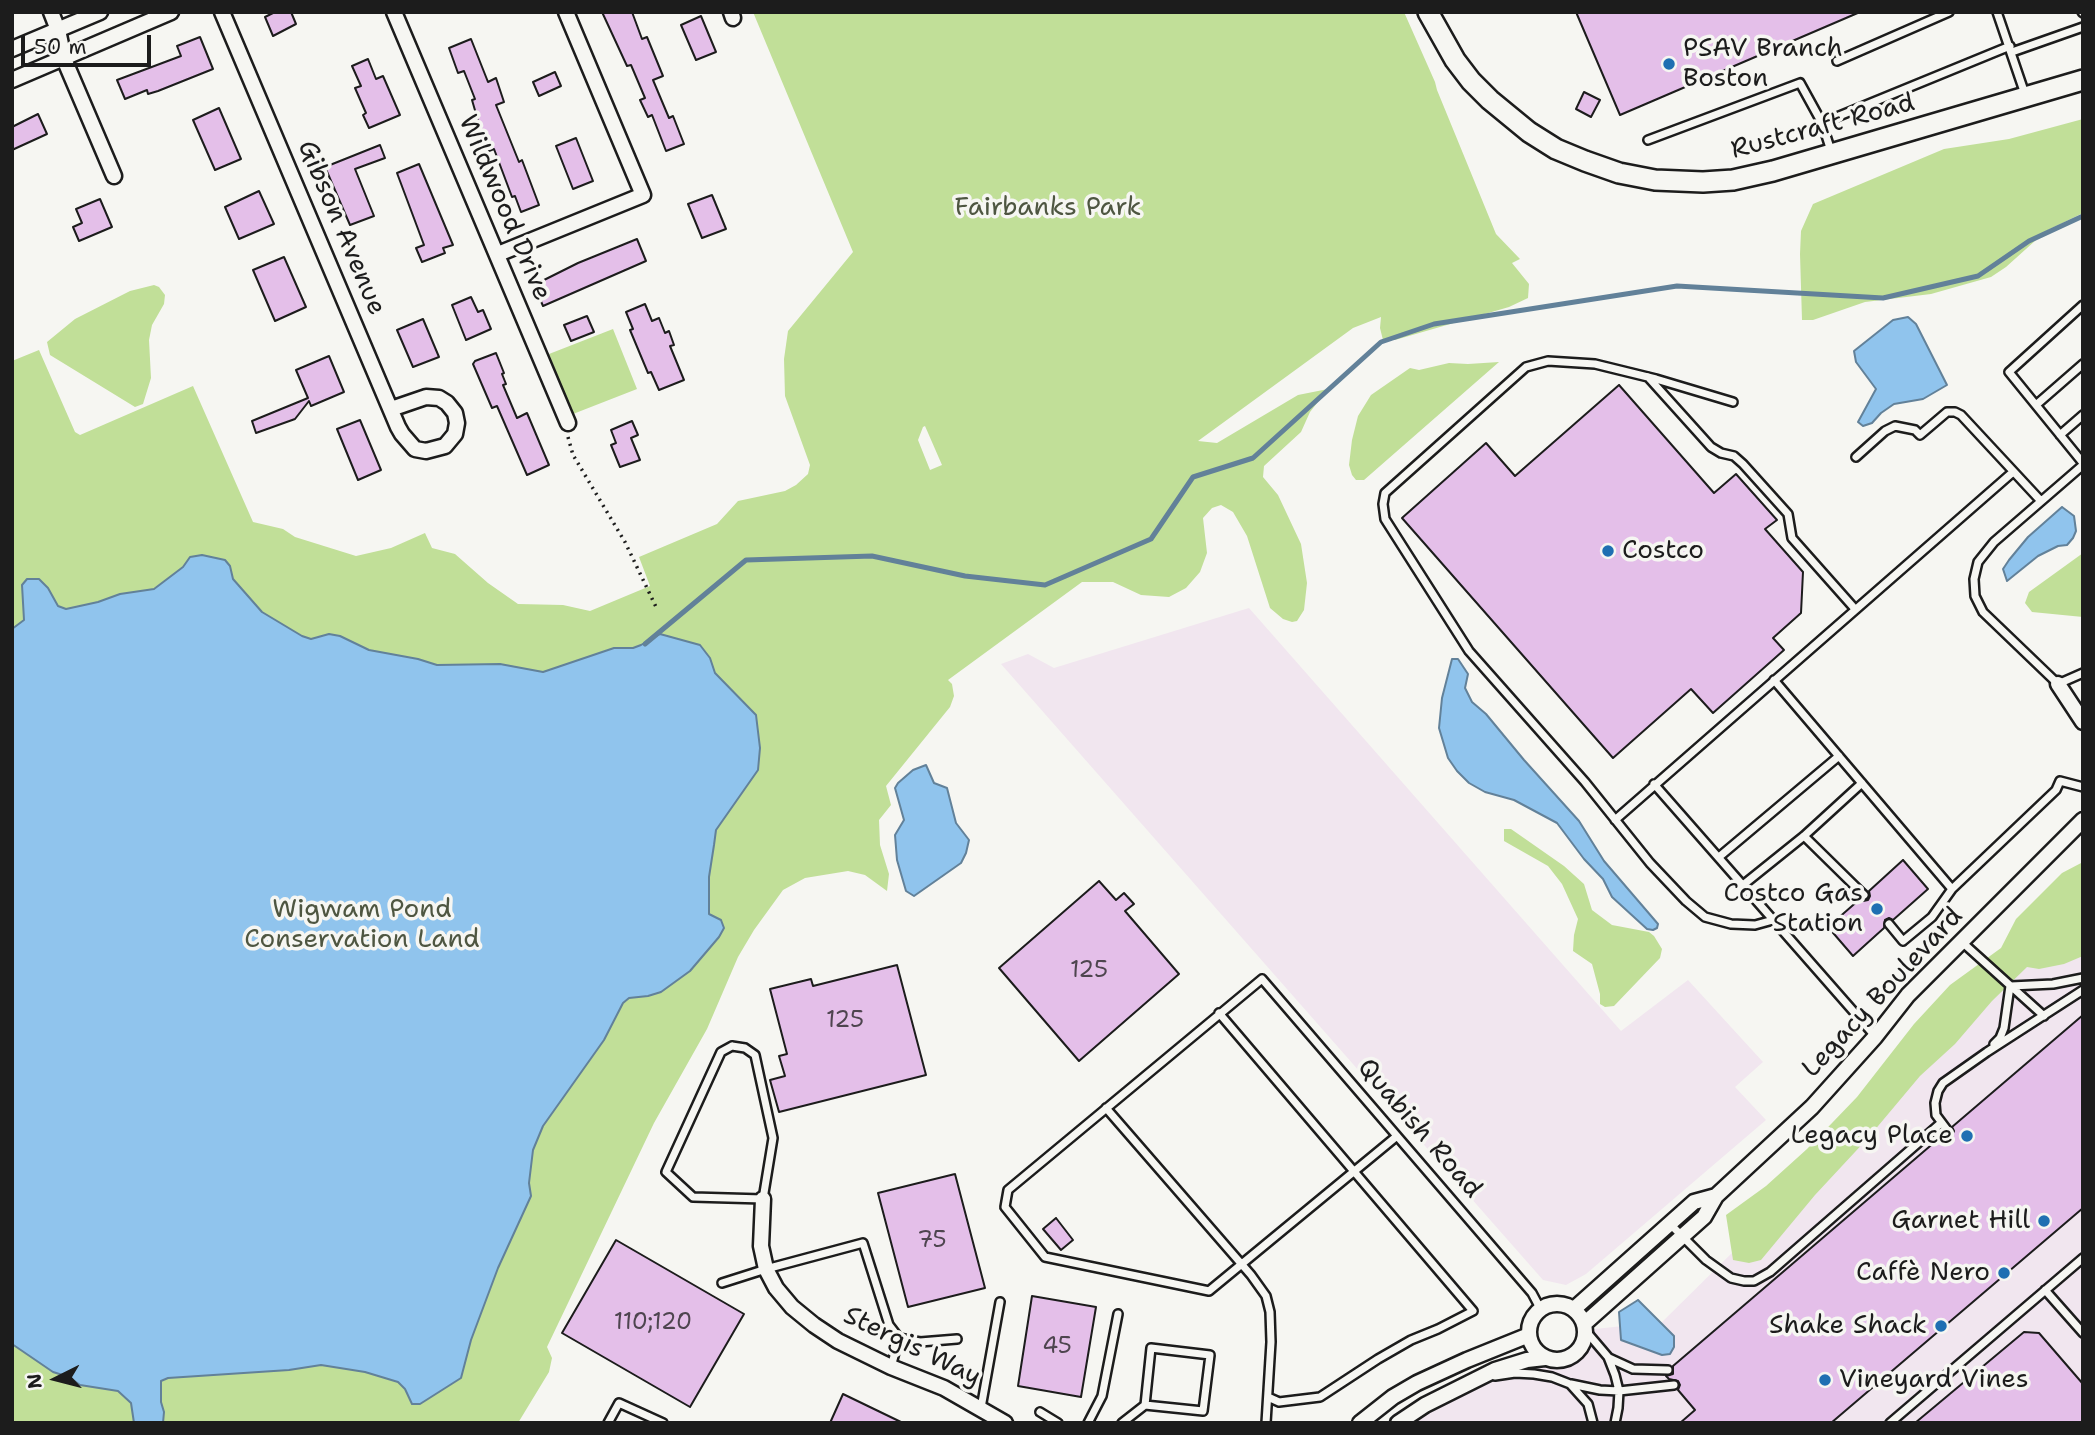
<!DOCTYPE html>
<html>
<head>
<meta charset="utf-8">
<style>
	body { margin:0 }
	#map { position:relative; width:2095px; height:1435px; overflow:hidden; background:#f6f6f2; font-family:"Shantell Sans",sans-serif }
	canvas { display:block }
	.frame { position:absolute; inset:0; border:14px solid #1c1c1c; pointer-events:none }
	.north { position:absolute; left:21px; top:1344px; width:70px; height:70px; -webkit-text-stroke:5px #f6f6f2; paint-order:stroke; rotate:264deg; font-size:19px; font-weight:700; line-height:28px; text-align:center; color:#1c1c1c }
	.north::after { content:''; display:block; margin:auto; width:24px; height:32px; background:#1c1c1c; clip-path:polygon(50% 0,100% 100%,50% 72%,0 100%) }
	.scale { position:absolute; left:21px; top:35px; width:130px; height:32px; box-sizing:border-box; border:4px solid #1c1c1c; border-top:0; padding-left:9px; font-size:21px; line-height:24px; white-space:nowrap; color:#1c1c1c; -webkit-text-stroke:5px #f6f6f2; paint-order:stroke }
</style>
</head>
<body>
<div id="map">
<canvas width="2095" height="1435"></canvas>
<div class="frame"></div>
<div class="north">N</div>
<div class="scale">50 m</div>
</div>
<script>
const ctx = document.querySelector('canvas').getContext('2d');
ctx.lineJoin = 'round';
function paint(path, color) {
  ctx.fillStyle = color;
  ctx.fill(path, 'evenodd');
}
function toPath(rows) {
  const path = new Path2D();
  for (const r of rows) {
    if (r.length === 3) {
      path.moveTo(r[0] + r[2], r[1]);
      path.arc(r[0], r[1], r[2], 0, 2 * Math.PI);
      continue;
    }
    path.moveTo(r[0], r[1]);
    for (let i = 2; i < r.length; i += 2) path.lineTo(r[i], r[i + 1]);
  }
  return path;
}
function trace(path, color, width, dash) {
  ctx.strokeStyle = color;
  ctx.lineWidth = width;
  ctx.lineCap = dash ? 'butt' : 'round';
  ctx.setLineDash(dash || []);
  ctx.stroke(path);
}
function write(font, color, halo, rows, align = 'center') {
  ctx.font = font + ' "Shantell Sans",sans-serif';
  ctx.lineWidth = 7;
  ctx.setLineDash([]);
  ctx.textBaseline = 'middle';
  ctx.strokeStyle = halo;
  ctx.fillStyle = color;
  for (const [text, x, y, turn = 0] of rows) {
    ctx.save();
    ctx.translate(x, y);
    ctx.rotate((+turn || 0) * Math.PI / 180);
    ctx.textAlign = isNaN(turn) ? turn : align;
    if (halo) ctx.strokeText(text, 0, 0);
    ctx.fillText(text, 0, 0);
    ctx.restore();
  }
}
paint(toPath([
	[1249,608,1621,1031,1688,980,1763,1062,1735,1087,1766,1120,1586,1274,1566,1285,1543,1280,1001,664,1028,654,1054,668],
	[2083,933,2083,1423,1398,1423,1425,1405,1545,1358,1557,1360,1569,1358,1581,1346,1585,1330,1662,1322,2040,949]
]), '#f1e6ef');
paint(toPath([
	[753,12,1404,12,1435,82,1437,90,1496,234,1520,259,1512,263,1529,284,1528,298,1509,307,1395,340,1383,340,1380,328,1381,317,1353,328,1198,441,1217,443,1298,395,1328,389,1310,412,1301,432,1264,466,1263,477,1278,495,1301,544,1307,583,1304,610,1297,621,1292,622,1283,619,1270,608,1247,536,1233,512,1221,505,1212,508,1203,518,1207,553,1200,572,1186,588,1169,597,1141,595,1113,582,1082,582,948,680,952,684,954,696,950,707,886,786,891,805,879,820,880,845,889,874,887,891,865,875,848,871,805,878,783,890,754,930,738,957,707,1029,654,1123,547,1347,552,1358,549,1372,518,1423,12,1423,12,361,39,350,75,432,80,435,193,386,253,522,283,529,295,537,356,556,391,548,425,533,432,548,455,554,488,583,518,604,563,605,590,611,650,586,639,557,717,524,738,501,785,491,796,485,808,474,810,465,785,396,784,359,788,331,853,252],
	[925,426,942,465,930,470,918,440,923,427],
	[2083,119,2083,213,2046,231,2006,267,1991,277,1931,294,1865,302,1813,320,1802,320,1800,254,1801,231,1813,204,1944,149,2009,139],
	[154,285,159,287,165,295,164,304,152,325,149,340,151,378,143,404,135,407,50,355,47,342,75,319,130,291],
	[613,329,637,389,573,414,549,354],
	[1499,362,1364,480,1356,480,1352,475,1349,465,1352,440,1358,416,1371,395,1410,368,1419,370,1449,363,1468,364],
	[2083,553,2083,617,2032,612,2025,603,2029,592],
	[1504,829,1511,829,1564,866,1584,884,1592,910,1612,925,1649,932,1654,936,1662,949,1660,958,1614,1006,1605,1007,1600,1004,1600,994,1592,964,1573,951,1574,935,1578,919,1562,884,1548,866,1504,841],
	[2083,862,2083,956,2064,964,2039,969,2027,967,1992,1001,1955,1044,1920,1076,1868,1138,1815,1195,1761,1260,1749,1263,1733,1260,1726,1215,1766,1186,1807,1149,1857,1097,1914,1024,1950,985,2001,948,2016,919,2062,873]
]), '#c1df98');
const water = toPath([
	[1908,317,1916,324,1947,385,1923,399,1894,404,1881,413,1872,423,1863,426,1858,422,1876,389,1856,362,1854,351,1893,320,1908,317],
	[2062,507,2074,516,2076,531,2073,538,2067,545,2058,546,2038,556,2007,581,2003,569,2009,560,2028,537,2062,507],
	[202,555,225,560,230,566,233,579,262,612,302,636,311,639,329,634,340,636,369,650,418,659,437,665,500,664,543,672,614,648,633,648,641,645,660,634,700,645,710,658,715,673,756,715,760,748,758,770,716,830,714,845,709,877,709,914,721,920,724,928,719,937,690,971,661,992,648,996,629,998,623,1003,604,1040,543,1126,533,1150,529,1183,531,1196,498,1268,471,1340,461,1378,420,1404,412,1404,405,1389,398,1382,365,1372,321,1365,289,1370,168,1378,161,1381,161,1402,164,1412,163,1423,134,1423,131,1403,118,1391,80,1385,69,1377,53,1372,12,1344,12,629,24,620,22,585,27,579,39,579,48,588,58,606,66,609,98,602,120,594,154,589,183,567,190,557,202,555],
	[1452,659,1458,659,1468,674,1465,688,1472,702,1486,714,1524,760,1579,821,1604,861,1658,924,1657,928,1653,930,1647,929,1612,897,1603,879,1584,859,1557,823,1514,800,1485,792,1469,783,1457,771,1448,758,1439,728,1442,698,1452,659],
	[926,765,934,783,947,788,956,823,969,840,966,853,961,863,914,896,906,891,897,860,895,835,904,820,895,788,898,783,913,770,926,765],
	[1638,1300,1674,1336,1674,1347,1670,1354,1662,1355,1621,1340,1619,1312,1638,1300]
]);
paint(water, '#90c4ed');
trace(water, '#628199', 2);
trace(toPath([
	[645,644,746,560,872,556,965,576,1045,585,1151,539,1193,477,1253,458,1381,342,1434,324,1677,286,1883,298,1978,276,2029,241,2083,216]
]), '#628199', 5);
const building = toPath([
	[275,12,291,12,296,24,273,36,265,17,275,12],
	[602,12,632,12,642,39,647,37,663,76,653,80,669,118,673,116,684,144,666,151,652,115,648,117,640,100,645,98,631,65,627,66,602,12],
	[1576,12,1860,12,1620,115,1576,12],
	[701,16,716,52,696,60,681,25,701,16],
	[200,37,213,69,158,91,148,94,147,90,125,99,117,80,181,56,177,46,200,37],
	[471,39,488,82,496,78,504,102,496,105,519,162,522,160,539,205,521,212,515,196,512,197,494,149,489,151,481,131,472,100,475,99,464,71,458,73,449,48,471,39],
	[368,59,376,79,383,76,400,115,369,128,363,115,366,113,355,88,361,86,352,66,368,59],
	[555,72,561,86,539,96,533,82,555,72],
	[1584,92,1600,100,1591,117,1576,109,1584,92],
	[219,108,241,159,215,170,193,120,219,108],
	[38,114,47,134,12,150,12,127,38,114],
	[576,138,593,181,573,189,556,146,576,138],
	[380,145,385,158,355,169,374,216,350,225,325,167,380,145],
	[419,164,453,245,443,248,445,253,422,262,416,248,424,245,397,173,419,164],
	[259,191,274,224,239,239,225,207,259,191],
	[712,195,726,229,702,238,688,204,712,195],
	[100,199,112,227,79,241,73,227,82,223,76,209,100,199],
	[637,239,646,261,543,306,534,285,578,263,637,239],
	[284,257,306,307,275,321,253,270,284,257],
	[471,297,478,312,483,310,491,329,466,340,452,305,471,297],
	[645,304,652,321,659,318,665,333,669,331,674,345,670,346,684,380,659,390,651,372,648,373,630,330,633,329,626,312,645,304],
	[587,316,594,332,571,341,564,325,587,316],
	[423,319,439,357,413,367,397,330,423,319],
	[496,353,504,373,502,374,506,384,503,385,517,418,527,413,549,465,527,475,497,406,492,408,473,364,475,361,496,353],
	[329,356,344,392,311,406,309,401,295,419,256,433,252,421,308,398,296,370,329,356],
	[1619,385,1714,493,1736,474,1777,520,1765,529,1803,572,1801,613,1773,638,1784,650,1713,713,1691,689,1613,758,1402,518,1486,443,1515,476,1619,385],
	[360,420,381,470,358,480,337,429,360,420],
	[632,421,638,435,631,438,640,460,620,467,611,445,616,443,611,430,632,421],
	[1903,860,1928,889,1893,920,1889,918,1885,920,1884,928,1853,956,1828,927,1860,899,1863,901,1868,900,1870,896,1869,891,1903,860],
	[1099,881,1116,900,1124,893,1134,904,1125,911,1179,974,1079,1061,999,968,1099,881],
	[897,965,926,1075,779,1112,770,1080,785,1076,779,1056,787,1054,770,989,811,979,813,986,897,965],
	[2083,1015,2083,1208,1831,1423,1680,1423,1695,1410,1678,1390,1680,1385,1678,1381,1669,1379,1666,1376,1673,1374,1673,1366,1943,1135,1948,1137,1952,1135,1954,1131,1952,1127,2083,1015],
	[955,1174,985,1288,908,1307,878,1193,955,1174],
	[1056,1218,1073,1240,1061,1250,1043,1229,1056,1218],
	[616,1240,744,1314,690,1407,562,1333,616,1240],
	[1032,1296,1096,1307,1081,1397,1018,1386,1032,1296],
	[2024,1332,2039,1333,2083,1384,2083,1423,1915,1423,2024,1332],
	[843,1394,903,1423,830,1423,843,1394]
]);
paint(building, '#e4bfe9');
trace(building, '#1c1c1c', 2);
const service = toPath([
	[1997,12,2026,97],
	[2082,12,2083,13],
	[2012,52,2083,27],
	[1837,61,1949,12],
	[1822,123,2010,46],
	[1648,140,1800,83,1822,123,1831,151],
	[2083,305,2009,372,2083,463],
	[1648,377,1711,447,1721,453,1734,456,1743,464,1788,514,1792,538,1855,609],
	[1733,402,1656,379,1595,364,1548,361,1526,367,1385,493,1383,504,1385,519,1469,651,1585,782,1650,863,1686,901,1705,917,1731,924,1755,925,1773,920],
	[2036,405,2083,364],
	[2060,435,2083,415],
	[1856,457,1885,431,1895,426,1915,430,1920,435,1947,412,1955,412,1961,415,2040,500],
	[2083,465,1994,542,1978,562,1974,579,1975,596,1983,612,2058,684,2083,673],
	[1774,680,1952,889],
	[1654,784,1875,1036],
	[1615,820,2013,472],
	[1804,836,1864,895],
	[1719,857,1839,756],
	[1743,885,1804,836,1862,783],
	[1889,924,1903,941,1932,917,1952,889,2056,790,2060,781,2083,787],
	[1962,942,2044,1016],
	[2011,986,2053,984,2083,978],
	[1219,1013,1473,1311,1438,1329,1411,1340,1378,1359,1320,1397,1279,1402,1268,1397],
	[1994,1044,2000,1038,2004,1028,2010,986],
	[732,1046,745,1048,755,1055,773,1138,763,1199,693,1197,666,1172,721,1052,732,1046],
	[1106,1108,1251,1275,1266,1296,1270,1312,1271,1342,1266,1423],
	[1948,1131,1936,1115,1935,1103,1938,1091,1943,1083,1987,1052,2083,990],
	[1397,1136,1209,1291,1045,1257,1005,1207,1008,1190,1262,979,1532,1293,1540,1308],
	[1670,1224,1706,1260,1731,1278,1744,1281,1754,1281,1770,1272,1941,1123],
	[722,1283,766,1269,863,1243,889,1325,899,1338,920,1342,957,1339],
	[2045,1290,2083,1333],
	[1585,1330,1608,1357,1615,1375,1619,1391,1618,1408,1615,1423],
	[1609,1358,1633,1369,1668,1370],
	[891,1367,899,1338],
	[1495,1376,1515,1373,1534,1374,1552,1377,1570,1384,1588,1404,1593,1423],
	[1571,1384,1600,1390,1619,1391,1674,1385],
	[981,1408,1000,1302],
	[1040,1412,1058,1423],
	[608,1423,619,1403,663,1423],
	[1088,1423,1102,1396,1118,1314],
	[1122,1423,1145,1405,1151,1348,1210,1355,1203,1411,1145,1405],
	[1890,1423,2083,1258]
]);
const minor = toPath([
	[51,12,58,30,64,59,114,176],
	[222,12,398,427,402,434,415,449,426,451,445,446,455,434,457,423,455,413,447,403,439,398,426,397,391,409],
	[394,12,568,423],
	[731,12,733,18],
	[12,49,100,12],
	[12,80,171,12],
	[498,254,643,195,566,12],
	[2058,684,2083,722],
	[763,1199,761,1246,766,1269,776,1288,792,1307,814,1325,838,1341,891,1367,944,1388,1005,1423],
	[1557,1332,28],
	[1574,1309,1694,1202,1716,1196],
	[1584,1324,1704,1217,1716,1196,1812,1107,1875,1037,1908,995,2083,820],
	[1360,1423,1393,1397,1417,1383,1467,1360,1529,1335],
	[1398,1423,1425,1405,1495,1370,1527,1360,1545,1358]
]);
const secondary = toPath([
	[1428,12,1455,60,1471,81,1490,100,1529,132,1556,149,1585,161,1619,173,1655,180,1703,182,1733,180,1773,171,2083,80]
]);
trace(service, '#1c1c1c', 12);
trace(minor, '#1c1c1c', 19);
trace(secondary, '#1c1c1c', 24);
trace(toPath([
	[568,437,573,455,625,542,657,609]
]), '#1c1c1c', 3.5, [2, 5]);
trace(service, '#f6f6f2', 7);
trace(minor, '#f6f6f2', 14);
trace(secondary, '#f6f6f2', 19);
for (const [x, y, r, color] of [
	[1669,64,7,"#1f6fb2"],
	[1608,551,7,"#1f6fb2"],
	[1877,909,7,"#1f6fb2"],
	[1967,1136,7,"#1f6fb2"],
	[2044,1221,7,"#1f6fb2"],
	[2004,1273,7,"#1f6fb2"],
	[1941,1326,7,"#1f6fb2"],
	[1825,1380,7,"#1f6fb2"]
]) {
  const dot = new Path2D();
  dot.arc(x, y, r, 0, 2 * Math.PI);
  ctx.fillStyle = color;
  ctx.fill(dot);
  trace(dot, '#f6f6f2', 2.5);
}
write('23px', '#4e454f', null, [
	["125",1089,971],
	["125",845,1021],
	["75",932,1241],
	["110;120",653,1323],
	["45",1057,1347]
]);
write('26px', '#1c1c1c', '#f6f6f2', [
	["PSAV Branch",1683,49,"left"],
	["Boston",1683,79,"left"],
	["Costco",1622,551,"left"],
	["Costco Gas",1863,894],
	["Station",1863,924],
	["Legacy Place",1953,1136],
	["Garnet Hill",2030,1221],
	["Caffè Nero",1990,1273],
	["Shake Shack",1927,1326],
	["Vineyard Vines",1839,1380,"left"]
], 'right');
write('26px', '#1c1c1c', '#f6f6f2', [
	["Rustcraft Road",1823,127,-15],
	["Wildwood Drive",504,208,67],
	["Gibson Avenue",341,228,67],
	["Legacy Boulevard",1883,993,-47],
	["Quabish Road",1419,1129,49],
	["Stergis Way",912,1347,26]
]);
write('26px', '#4e5641', '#f6f6f2', [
	["Fairbanks Park",1048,208],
	["Wigwam Pond",362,910],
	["Conservation Land",362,940]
]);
</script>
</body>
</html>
